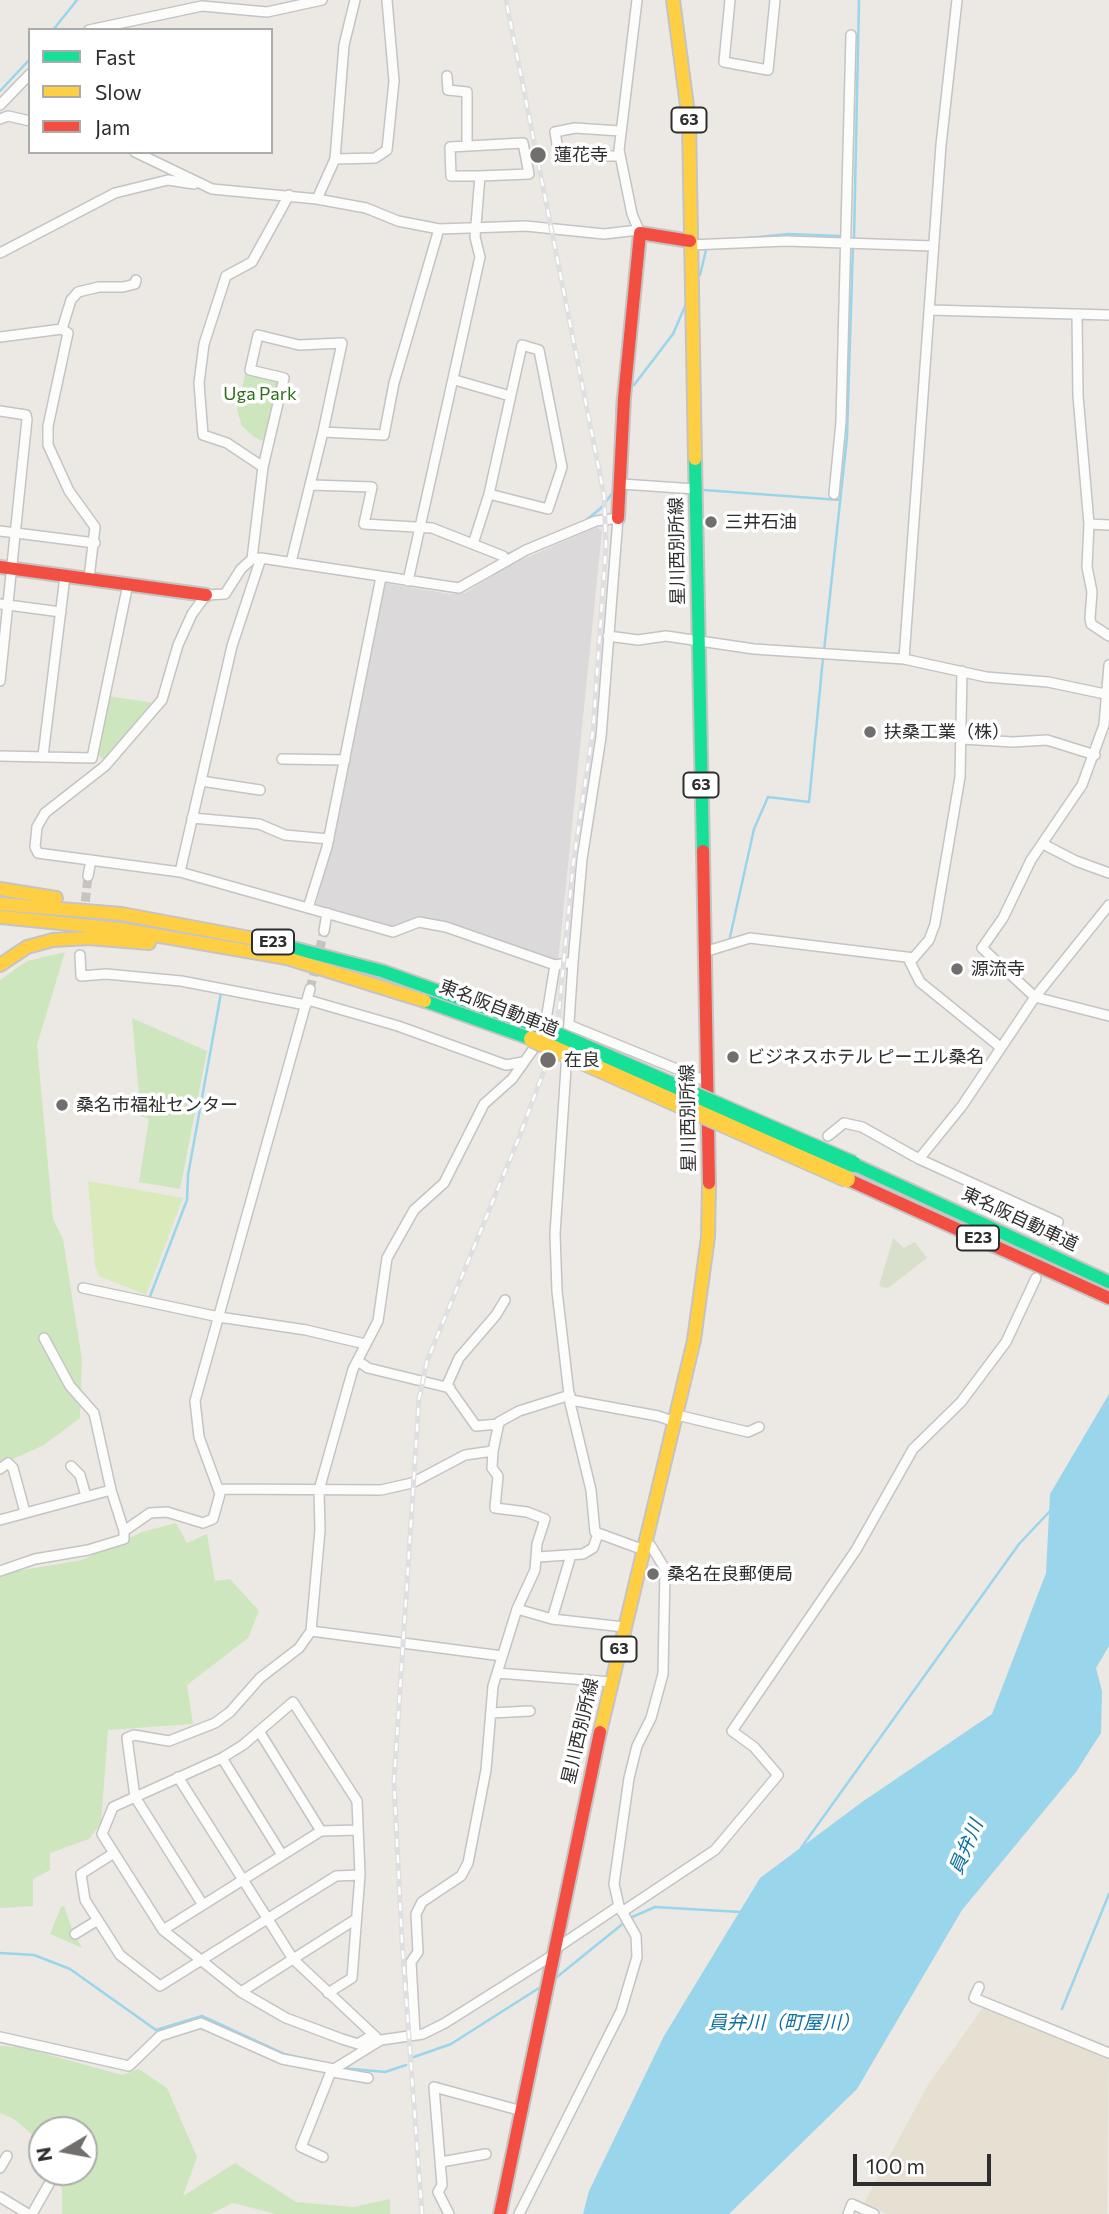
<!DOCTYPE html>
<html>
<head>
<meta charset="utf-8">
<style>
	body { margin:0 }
	#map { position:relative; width:1109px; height:2214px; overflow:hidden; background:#ece8e4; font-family:Commissioner,sans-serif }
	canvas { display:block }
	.legend { position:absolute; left:28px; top:28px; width:245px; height:126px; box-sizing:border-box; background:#fff; border:2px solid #ababab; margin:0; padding:9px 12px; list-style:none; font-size:21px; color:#2e2e2e }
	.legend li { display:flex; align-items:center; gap:14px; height:35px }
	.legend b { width:35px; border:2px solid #ababab }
	.north { position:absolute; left:28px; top:2116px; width:70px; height:70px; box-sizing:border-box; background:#fff; border:2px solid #ababab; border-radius:50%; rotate:260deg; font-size:19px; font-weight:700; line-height:28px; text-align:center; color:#2e2e2e }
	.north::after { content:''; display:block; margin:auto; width:24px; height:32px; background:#706f6e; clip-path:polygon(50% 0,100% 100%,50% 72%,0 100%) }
	.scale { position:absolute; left:853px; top:2154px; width:138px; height:32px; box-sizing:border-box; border:4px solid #2e2e2e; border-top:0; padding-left:9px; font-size:21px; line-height:24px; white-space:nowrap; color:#2e2e2e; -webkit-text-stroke:5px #fff; paint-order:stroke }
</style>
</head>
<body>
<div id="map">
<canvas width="1109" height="2214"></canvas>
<ul class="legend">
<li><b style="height:9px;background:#16e098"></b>Fast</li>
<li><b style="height:9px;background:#ffcf43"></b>Slow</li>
<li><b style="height:9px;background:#f24e42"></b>Jam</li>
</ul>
<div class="north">N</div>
<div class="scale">100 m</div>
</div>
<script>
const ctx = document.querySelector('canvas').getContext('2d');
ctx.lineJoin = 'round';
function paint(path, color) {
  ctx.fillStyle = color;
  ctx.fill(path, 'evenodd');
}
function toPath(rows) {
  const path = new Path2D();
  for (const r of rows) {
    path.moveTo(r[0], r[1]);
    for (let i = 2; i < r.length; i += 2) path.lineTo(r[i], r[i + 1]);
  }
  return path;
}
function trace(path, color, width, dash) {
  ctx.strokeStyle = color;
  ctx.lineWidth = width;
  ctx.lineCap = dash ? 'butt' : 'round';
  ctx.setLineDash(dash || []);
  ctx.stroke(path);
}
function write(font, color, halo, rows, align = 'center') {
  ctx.font = font + ' Commissioner,"Noto Sans JP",sans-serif';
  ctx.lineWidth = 7;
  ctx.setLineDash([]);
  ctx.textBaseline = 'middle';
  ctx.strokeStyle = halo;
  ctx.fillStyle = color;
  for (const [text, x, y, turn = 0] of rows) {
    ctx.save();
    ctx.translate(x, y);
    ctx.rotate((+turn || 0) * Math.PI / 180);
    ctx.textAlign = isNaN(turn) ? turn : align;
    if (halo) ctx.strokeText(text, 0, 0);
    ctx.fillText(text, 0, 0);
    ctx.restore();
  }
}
paint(toPath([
	[597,527,602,531,558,963,417,919,393,927,316,904,332,847,383,583,450,594,465,593,512,564]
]), '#dcd9db');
paint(toPath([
	[983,2007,1109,2058,1107,2214,887,2214,864,2203,928,2085]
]), '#e6e0d3');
paint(toPath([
	[246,370,283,379,267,443,254,437,242,426,237,410],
	[108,696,154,703,105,761,97,754],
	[65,952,37,1045,53,1219,63,1239,82,1360,80,1418,44,1445,0,1465,0,980,27,961],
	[132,1018,207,1051,180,1189,139,1182,149,1119,141,1116],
	[176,1523,187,1543,207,1534,215,1581,230,1579,259,1611,248,1638,187,1685,193,1724,108,1730,101,1823,89,1839,50,1853,50,1870,33,1879,33,1906,0,1908,0,1574,82,1560,142,1532],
	[64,1906,72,1929,82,1948,50,1934,61,1907],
	[0,2046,20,2047,122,2075,139,2069,167,2088,197,2157,183,2196,235,2163,296,2202,353,2207,390,2199,390,2214,276,2214,233,2203,210,2214,62,2214,62,2190,58,2172,84,2172,84,2130,42,2130,42,2143,14,2119,0,2113]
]), '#cee6be');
paint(toPath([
	[893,1238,904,1248,915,1242,927,1258,888,1288,879,1286]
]), '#d8e0cc');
paint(toPath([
	[88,1181,183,1198,146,1295,99,1276,95,1266]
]), '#d9eabb');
paint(toPath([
	[1109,1394,1109,1646,1096,1668,1102,1691,1101,1733,1076,1772,962,1910,857,2089,729,2214,583,2214,589,2191,664,2036,760,1878,862,1802,992,1714,1046,1573,1050,1494]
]), '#99d6ec');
trace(toPath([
	[53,30,77,0],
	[0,91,30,59],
	[748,238,788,234,840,236],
	[854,240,859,0],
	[700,275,706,250],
	[634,385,673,334,686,304],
	[615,460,617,397],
	[704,490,840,500],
	[585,521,601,508,614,491],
	[508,554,518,550],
	[824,651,847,437,853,246],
	[730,937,754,829,768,797,809,802,823,658],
	[149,1299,187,1200,188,1175,221,993],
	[801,1848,1019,1544,1051,1510],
	[630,1918,655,1907,740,1912],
	[0,1953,34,1955,70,1969,156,2030,202,2016,284,2054,316,2061],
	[557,1977,625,1922],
	[1062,2009,1109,1894],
	[414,2057,451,2044,539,1988],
	[342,2068,385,2072,406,2065]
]), '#99d6ec', 2.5);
trace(toPath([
	[84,915,88,876],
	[310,989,324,931]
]), '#c6c3c0', 9, [9, 4.5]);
const street = toPath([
	[637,0,619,150,632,214,640,233],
	[730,0,724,62,768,70,775,0],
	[89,30,202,6,267,12,322,0],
	[447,76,448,90,467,92,467,146],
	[0,105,30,74],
	[0,119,8,116,30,121],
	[620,131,575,128,555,132,559,156,620,156],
	[135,152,212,189,317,199,366,208,398,221,439,229,526,226,604,234,638,230],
	[335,159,375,158,387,150,394,81,387,0],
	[289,195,252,262,226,276,204,344,199,383,203,435,227,443,263,467,252,559,241,569,225,594,206,595,192,614,178,645,162,700,105,766,45,813,37,827,35,847,38,853,45,854,180,872,393,932,419,922,446,927,555,965,573,962],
	[317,199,335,159,344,45,355,0],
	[690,245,786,241,933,246],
	[0,253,115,193,168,180,194,184],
	[930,310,1109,315],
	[1077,314,1078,396,1089,524,1087,567,1092,592,1090,618,1091,624,1109,636],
	[62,329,71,300,78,292,99,287,123,287,135,284,136,280],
	[0,337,62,329,68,333,48,426,48,445,69,491,95,527,89,578],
	[455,380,510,396],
	[0,411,26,415,27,419,0,681],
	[263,467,284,378,250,370,258,335,299,345,342,343,323,432,384,435,394,383,439,229],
	[622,484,695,489],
	[312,485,372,487,364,524,432,528,503,556,507,561],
	[834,494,841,422,851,35],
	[1089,524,1109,525],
	[0,531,95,543],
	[473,544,489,494,522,345,539,350,562,467,548,509,489,494],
	[252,559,261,558,459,588,526,550,596,521,618,518,601,737,582,859,573,962,555,1234,557,1291,570,1403,591,1490,595,1532,644,1550],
	[291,562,323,432],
	[408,581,480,257,475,237,480,176,451,176,450,147,523,143,529,174,480,176],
	[0,604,61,612],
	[608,636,638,640,666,636,754,649,904,659,986,677,1048,682,1105,694],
	[904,659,941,145,957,0],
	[1109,665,1104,725,1082,785,1031,860,1003,918,982,948,1035,997,1109,1016],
	[962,671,960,777,935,924,929,940,910,962,920,982,999,1046],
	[962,739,1013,742,1047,740,1095,755],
	[0,756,92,758,128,584],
	[43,756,65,576],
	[282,759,345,760],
	[201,781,260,790],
	[192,818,259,824,285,835,329,839],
	[1043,844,1076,861,1109,873],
	[180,872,232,646,261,558],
	[88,876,91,860],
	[308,908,327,847,381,577],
	[324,931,327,913],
	[704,952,750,938,914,958],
	[80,955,81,976,106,974,181,981,306,1005],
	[308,1000,398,1026,506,1065,523,1062],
	[569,1025,706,1081],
	[828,1136,844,1123,862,1127,919,1159,1058,1222,1051,1239],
	[919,1159,962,1106,1035,997,1109,905],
	[83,1288,219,1317,306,1330,365,1344],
	[44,1338,70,1386,94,1413,111,1490,124,1531,150,1513,167,1512,203,1523,213,1519,220,1494,199,1437,195,1401,310,989],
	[358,1361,368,1368,450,1388],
	[571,1400,658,1416,675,1422],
	[677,1415,748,1432,759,1427],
	[499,1424,476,1426,447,1385,459,1358,496,1315,505,1300],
	[71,1466,80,1475,86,1496],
	[0,1469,8,1463,13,1468,25,1512],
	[219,1489,381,1490,412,1483,465,1455,493,1451],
	[0,1520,111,1490],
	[538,1557,583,1554,593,1548,598,1534],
	[0,1571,35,1559,88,1550,124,1539,124,1531],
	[517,1609,552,1619,624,1627],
	[552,1619,571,1555],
	[311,1631,502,1656],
	[497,1673,611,1682],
	[491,1713,530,1711],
	[259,1731,321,1831],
	[222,1758,282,1855],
	[178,1777,293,1959,376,2037],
	[114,1853,81,1874,85,1900,120,1955,160,1986,336,1876,360,1875],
	[203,1905,135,1797,127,1738,134,1735,169,1741,215,1723,230,1712,260,1678,299,1648,311,1631,320,1530,319,1490,353,1369,378,1321,387,1258,414,1210,444,1183,484,1104,512,1079,532,1051,546,1020,555,965],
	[622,1912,715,1850,778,1775,754,1747,732,1731,856,1550,913,1449,961,1402,1006,1342,1036,1278],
	[163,1930,321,1831,358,1830],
	[75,1934,98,1920],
	[555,1949,619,1906],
	[979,1987,974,1998,1109,2053],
	[241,1992,356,1919],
	[328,1993,352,1978,360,1875,357,1801,293,1702,243,1745,222,1758,113,1807,102,1834,163,1930,241,1992,286,2018,342,2039,358,2044,372,2035],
	[415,2034,411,1962,418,1952,416,1914,422,1902,461,1876,468,1863,486,1770,493,1686,517,1609,535,1570,537,1544,545,1519,527,1512,495,1508,498,1476,492,1468,493,1451,498,1427,499,1422,519,1411,570,1395],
	[0,2037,129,2066,160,2036,201,2023,282,2059,334,2069,381,2040,423,2034,445,2023,553,1955],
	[333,2072,368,2078],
	[323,2157,301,2147,332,2069],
	[441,2162,486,2154],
	[0,2168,7,2156],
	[0,2197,28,2214],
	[32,2214,49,2184],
	[449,2214,438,2192,442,2185,434,2087,522,2111],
	[519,2214,621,2011,637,1957,636,1936,619,1906,614,1884,629,1778,637,1746,651,1718,663,1674,665,1569,651,1546,646,1542],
	[848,2214,852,2204,874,2214]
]);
const fast = toPath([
	[695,459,703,851],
	[266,941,382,971,536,1026],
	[425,1001,532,1039],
	[853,1164,1109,1282]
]);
const slow = toPath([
	[673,0,689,121,695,459],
	[0,889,56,898],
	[0,904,122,914,266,941],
	[0,917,120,929,287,958,425,1001],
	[0,965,27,947,53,940,89,938,149,943],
	[600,1732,694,1340,708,1237,709,1183]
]);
const jam = toPath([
	[618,518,624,398,640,233,690,241],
	[0,567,206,595],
	[703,851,709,1183],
	[847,1179,1109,1298],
	[500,2214,600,1732]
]);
trace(street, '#c5c4c5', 12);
trace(fast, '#c5c4c5', 16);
trace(slow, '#c5c4c5', 16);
trace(jam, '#c5c4c5', 16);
trace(street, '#fcfcfb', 9);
trace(fast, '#16e098', 12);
trace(slow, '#ffcf43', 12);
trace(jam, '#f24e42', 12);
const rail = toPath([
	[422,2214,402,1942,394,1782,419,1399,427,1361,518,1140,548,1060,558,1021,573,865,593,730,606,545,604,495,506,0]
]);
trace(rail, '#dfdfe1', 5);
trace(rail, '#fff', 2.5, [8]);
const fastBridge = toPath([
	[536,1026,853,1164]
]);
const slowBridge = toPath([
	[532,1039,847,1179]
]);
trace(fastBridge, '#c6c5c4', 19, []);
trace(slowBridge, '#c6c5c4', 19, []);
trace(fastBridge, '#16e098', 16);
trace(slowBridge, '#ffcf43', 16);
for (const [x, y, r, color] of [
	[538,155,9,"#706f6e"],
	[711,522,7,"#706f6e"],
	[870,732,7,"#706f6e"],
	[957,969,7,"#706f6e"],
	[733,1057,7,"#706f6e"],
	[548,1060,9,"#706f6e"],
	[62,1105,7,"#706f6e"],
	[653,1574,7,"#706f6e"]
]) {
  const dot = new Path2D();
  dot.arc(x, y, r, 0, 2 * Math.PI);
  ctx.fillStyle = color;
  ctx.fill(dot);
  trace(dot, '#fff', 2.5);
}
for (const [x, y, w] of [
	[689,120,35],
	[701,785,35],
	[273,942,42],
	[978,1238,42],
	[619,1649,35]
]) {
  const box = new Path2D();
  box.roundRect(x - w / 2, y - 12.5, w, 25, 5);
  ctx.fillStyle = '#fff';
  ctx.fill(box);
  trace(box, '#2e2e2e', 2);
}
write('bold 16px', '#2e2e2e', null, [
	["63",689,120],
	["63",701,785],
	["E23",273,942],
	["E23",978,1238],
	["63",619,1649]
]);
write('18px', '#2e2e2e', '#fff', [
	["蓮花寺",554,155],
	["三井石油",725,522],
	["扶桑工業（株）",884,732],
	["源流寺",971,969],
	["ビジネスホテル ピーエル桑名",747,1057],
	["在良",564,1060],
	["桑名市福祉センター",76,1105],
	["桑名在良郵便局",667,1574]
], 'left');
write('18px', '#2c6e1b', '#fff', [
	["Uga Park",260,394]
]);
write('18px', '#2e2e2e', '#fff', [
	["星川西別所線",677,551,-91],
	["東名阪自動車道",499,1008,21],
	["星川西別所線",688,1118,-91],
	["東名阪自動車道",1020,1219,25],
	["星川西別所線",580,1731,-77]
]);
write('italic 19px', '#0d6fa3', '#fff', [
	["員弁川",966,1847,-67],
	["員弁川（町屋川）",784,2023]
]);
</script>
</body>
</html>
